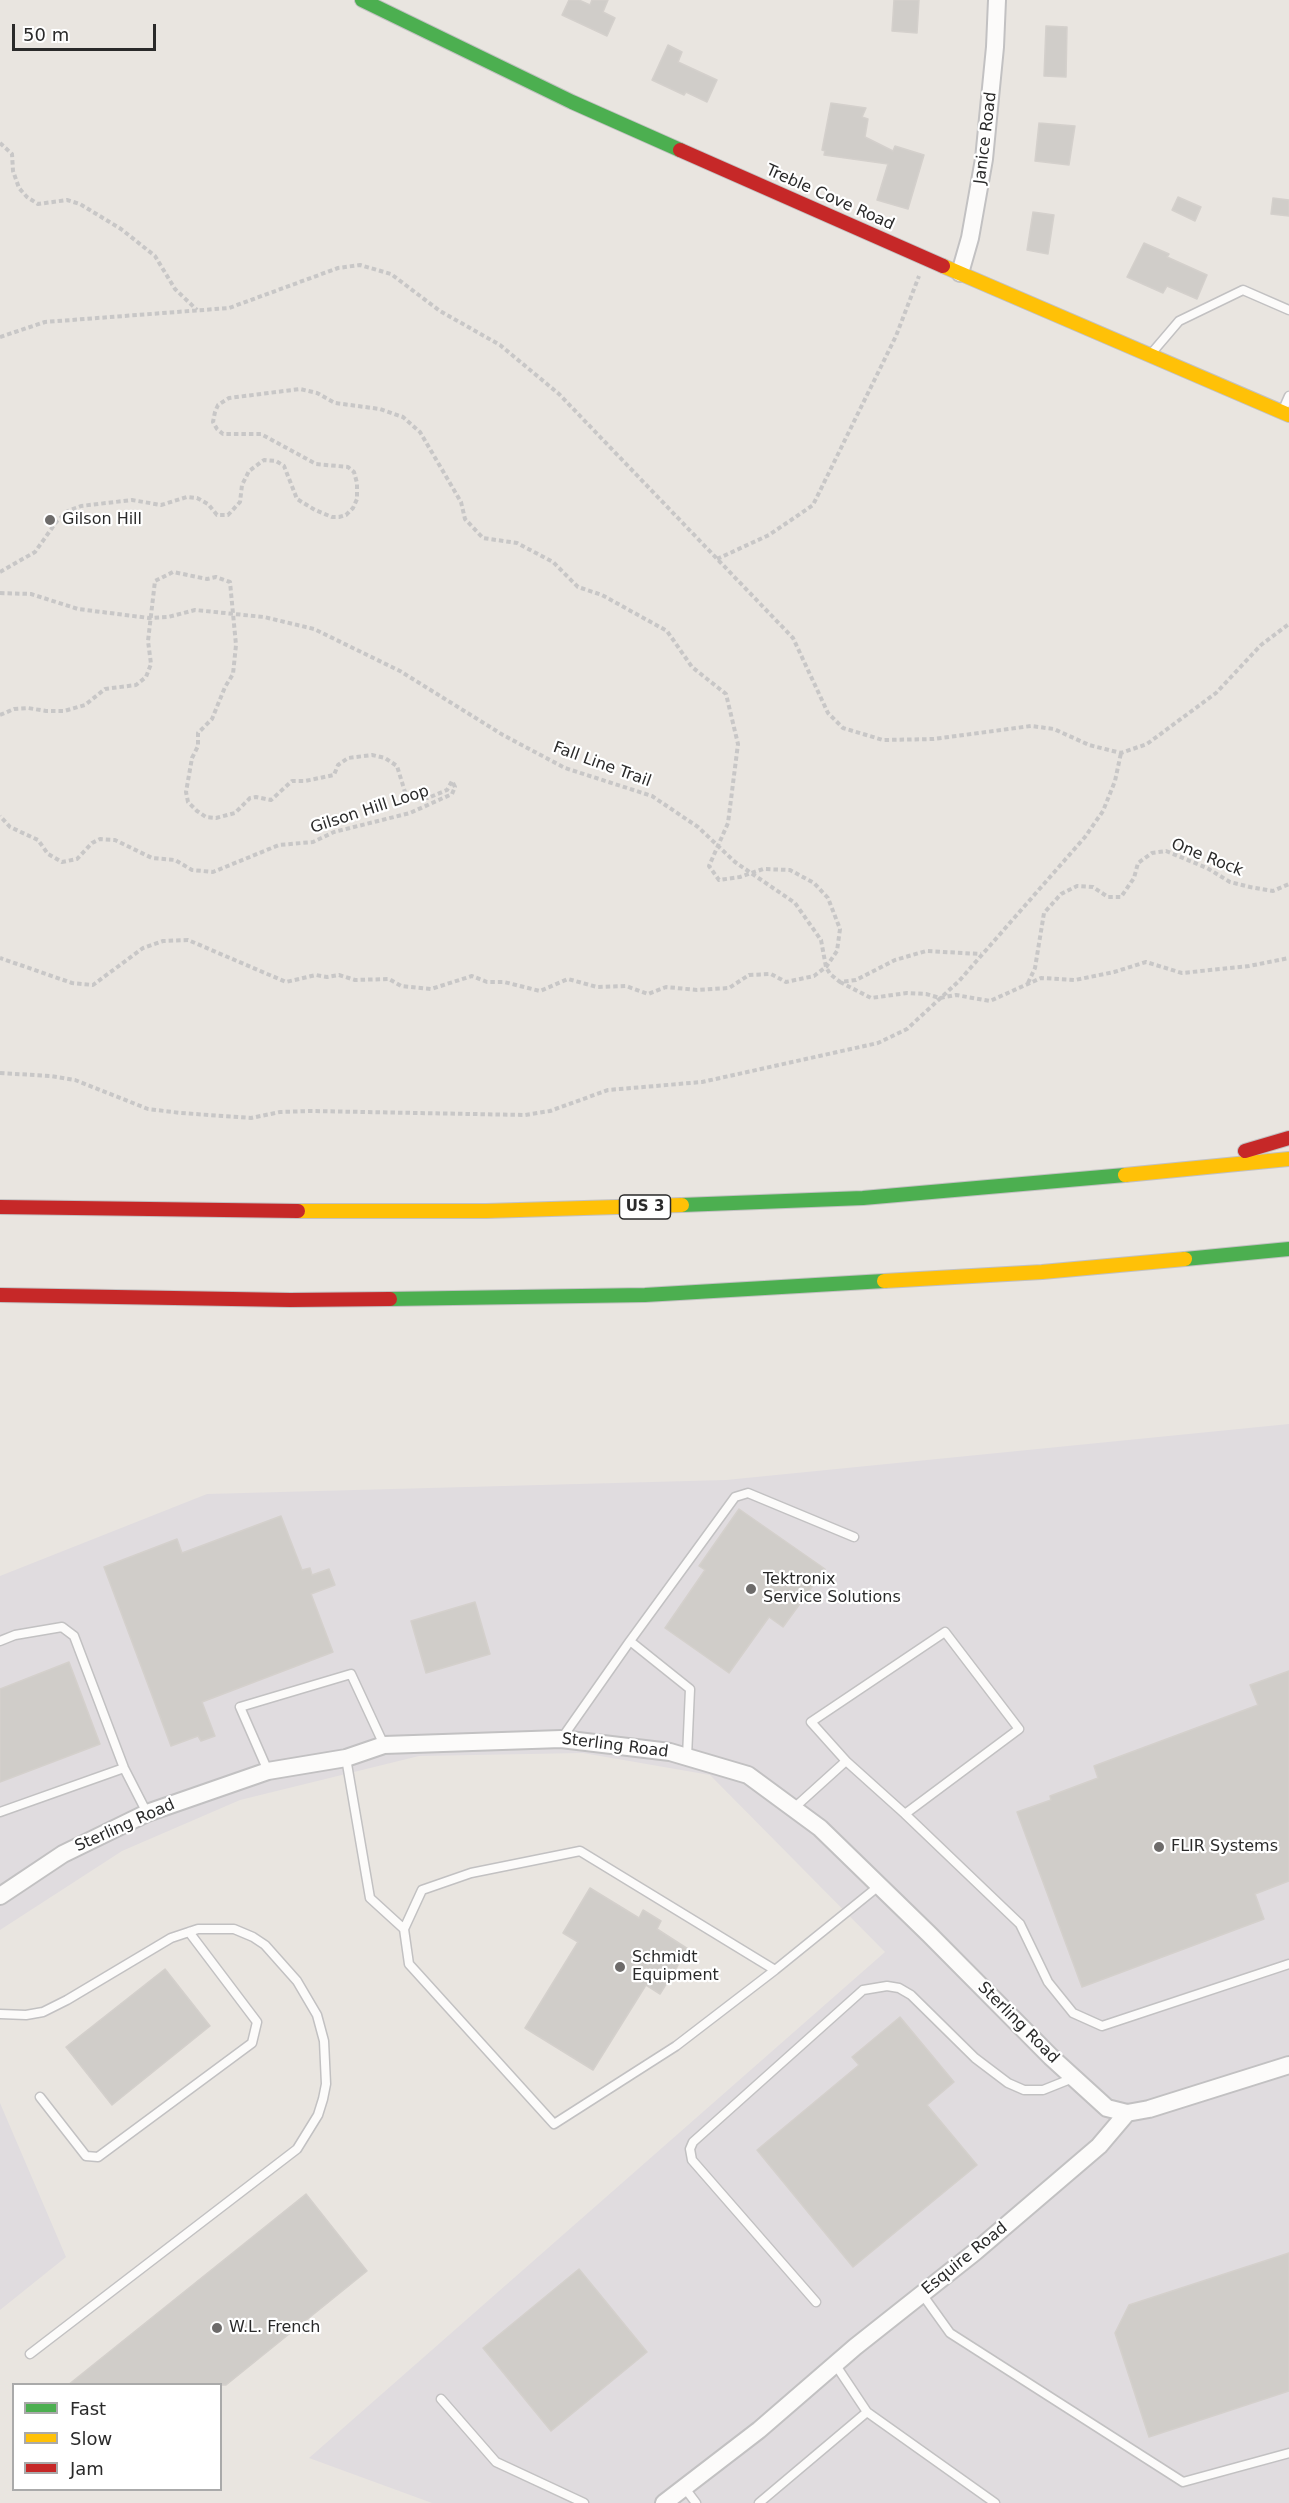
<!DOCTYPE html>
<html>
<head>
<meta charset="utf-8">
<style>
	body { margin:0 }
	#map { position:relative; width:1289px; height:2503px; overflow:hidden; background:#e9e5e0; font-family:"DejaVu Sans",sans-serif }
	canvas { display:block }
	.legend { position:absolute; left:12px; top:2383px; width:210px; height:108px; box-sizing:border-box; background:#fff; border:2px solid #aaa; margin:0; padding:8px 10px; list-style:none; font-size:18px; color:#2a2a2a }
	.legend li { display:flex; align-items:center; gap:12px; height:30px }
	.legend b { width:30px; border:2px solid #aaa }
	.scale { position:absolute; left:12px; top:24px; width:144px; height:27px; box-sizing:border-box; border:3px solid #2a2a2a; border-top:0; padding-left:8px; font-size:18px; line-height:21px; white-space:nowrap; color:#2a2a2a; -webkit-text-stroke:4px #fff; paint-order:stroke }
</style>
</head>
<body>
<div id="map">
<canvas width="1289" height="2503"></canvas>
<ul class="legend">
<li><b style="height:8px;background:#4caf50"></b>Fast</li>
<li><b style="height:8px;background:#ffc107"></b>Slow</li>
<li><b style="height:8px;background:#c62828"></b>Jam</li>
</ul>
<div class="scale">50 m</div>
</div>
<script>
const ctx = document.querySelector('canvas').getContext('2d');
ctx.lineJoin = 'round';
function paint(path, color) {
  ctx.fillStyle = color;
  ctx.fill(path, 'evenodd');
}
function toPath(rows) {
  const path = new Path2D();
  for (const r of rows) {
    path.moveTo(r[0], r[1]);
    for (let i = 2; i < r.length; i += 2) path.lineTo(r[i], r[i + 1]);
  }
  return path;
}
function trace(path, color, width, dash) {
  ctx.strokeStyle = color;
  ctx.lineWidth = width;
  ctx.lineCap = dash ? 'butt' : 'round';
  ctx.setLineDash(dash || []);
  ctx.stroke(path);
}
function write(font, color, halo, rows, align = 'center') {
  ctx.font = font + ' "DejaVu Sans",sans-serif';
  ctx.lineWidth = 4.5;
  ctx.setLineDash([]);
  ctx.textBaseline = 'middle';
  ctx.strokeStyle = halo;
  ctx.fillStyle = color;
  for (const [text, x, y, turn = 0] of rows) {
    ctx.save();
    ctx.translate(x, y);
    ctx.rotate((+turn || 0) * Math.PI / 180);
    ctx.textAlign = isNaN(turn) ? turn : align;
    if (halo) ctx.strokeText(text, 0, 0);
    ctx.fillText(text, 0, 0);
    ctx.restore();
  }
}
paint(toPath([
	[1289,1424,1289,2503,432,2503,309,2458,885,1952,710,1775,583,1753,419,1756,240,1800,122,1851,0,1930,0,1576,207,1494,726,1480],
	[0,2103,66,2257,0,2310]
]), '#e0dcdf');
const building = toPath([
	[569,0,579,0,590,5,592,0,608,0,603,12,615,18,607,36,562,15,569,0],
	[894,0,919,0,917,33,892,31,894,0],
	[1046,26,1067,27,1066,77,1044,76,1046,26],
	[668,45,682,52,678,62,717,80,707,102,686,92,684,95,652,80,668,45],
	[831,103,866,108,862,117,868,119,865,137,893,151,895,146,924,155,908,209,877,200,888,164,824,155,825,151,822,150,831,103],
	[1039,123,1075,126,1069,165,1035,161,1039,123],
	[1178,197,1201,207,1195,221,1172,210,1178,197],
	[1273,198,1289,200,1289,216,1271,214,1273,198],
	[1033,212,1054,215,1048,254,1027,250,1033,212],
	[1144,243,1169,254,1167,257,1207,275,1197,299,1167,286,1163,293,1127,277,1144,243],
	[739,1509,825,1569,783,1627,769,1617,729,1673,665,1628,705,1570,699,1566,739,1509],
	[281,1516,302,1570,310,1568,312,1575,329,1569,335,1585,311,1594,333,1652,202,1702,215,1736,201,1741,198,1736,171,1746,104,1567,177,1539,182,1553,281,1516],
	[475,1602,490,1654,426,1673,411,1621,475,1602],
	[69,1662,100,1744,0,1782,0,1689,69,1662],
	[1289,1671,1289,1881,1255,1894,1264,1919,1082,1987,1017,1812,1051,1800,1050,1796,1098,1778,1094,1766,1258,1705,1250,1685,1289,1671],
	[590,1888,639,1918,643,1910,661,1921,657,1929,688,1949,660,1994,646,1985,593,2070,525,2028,578,1942,563,1933,590,1888],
	[165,1969,210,2026,112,2105,66,2047,165,1969],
	[900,2017,954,2082,927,2105,977,2165,853,2267,757,2150,859,2065,852,2057,900,2017],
	[306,2194,367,2271,226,2385,68,2385,306,2194],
	[1289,2253,1289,2391,1149,2437,1115,2333,1129,2305,1289,2253],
	[579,2269,647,2352,551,2431,483,2348,579,2269]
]);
paint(building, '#d0cdc9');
trace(building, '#d4d0cc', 1.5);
const lane = toPath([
	[1150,355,1179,321,1243,290,1289,310],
	[1282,412,1289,396],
	[0,1641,15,1635,62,1627,74,1636,124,1768,147,1813],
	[630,1641,735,1497,748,1493,854,1537],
	[562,1738,630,1641,690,1689,687,1757],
	[346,1758,370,1898,404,1929],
	[846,1761,905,1814],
	[268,1771,240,1707,351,1674,384,1745],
	[794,1808,846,1761,811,1722,945,1632,1019,1729,905,1814,1020,1924,1048,1982,1073,2013,1102,2026,1289,1964],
	[0,1812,124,1768],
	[775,1970,580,1851,471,1873,422,1890,404,1929,409,1964,554,2124,676,2046,775,1970,880,1885],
	[0,2014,26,2015,43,2012,67,2000,171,1938,198,1929,234,1929,253,1937,265,1945,297,1981,317,2015,324,2041,326,2084,323,2099,318,2115,297,2149,30,2354],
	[40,2097,86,2156,98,2157,252,2043,257,2022,189,1932],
	[922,2294,950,2333,1183,2482,1289,2453],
	[816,2302,692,2160,690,2149,693,2142,863,1990,887,1986,899,1988,911,1995,975,2058,1008,2083,1024,2090,1043,2090,1073,2078],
	[441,2399,496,2462,584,2503],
	[867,2412,995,2503],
	[684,2487,696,2503],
	[759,2503,867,2412,835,2364]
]);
const street = toPath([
	[960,273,970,238,984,159,995,47,997,0],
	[0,1896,63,1854,147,1813,268,1771,346,1758,384,1745,561,1739,670,1752,748,1775,820,1828,929,1934,1051,2057,1107,2108,1127,2113],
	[664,2503,759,2430,855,2347,975,2252,1099,2146,1127,2113,1149,2109,1289,2065]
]);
const fast = toPath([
	[362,0,572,102,680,150],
	[682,1205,863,1198,1125,1175],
	[1185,1259,1289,1249],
	[390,1299,645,1295,884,1281]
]);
const slow = toPath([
	[943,266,1289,415],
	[1125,1175,1289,1159],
	[298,1211,486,1211,682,1205],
	[884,1281,1042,1272,1185,1259]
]);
const jam = toPath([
	[680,150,943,266],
	[1245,1151,1289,1138],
	[0,1207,298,1211],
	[0,1295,290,1300,390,1299]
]);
trace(lane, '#c2c1c2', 11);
trace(street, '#c2c1c2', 20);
trace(fast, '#c2c1c2', 16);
trace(slow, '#c2c1c2', 16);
trace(jam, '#c2c1c2', 16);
trace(toPath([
	[0,143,12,154,13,171,19,188,27,197,38,204,67,200,80,204,121,229,155,256,175,289,197,310],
	[0,337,45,322,229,308,338,268,360,265,391,274,440,311,500,345,559,394,793,638,828,713,843,728,883,740,934,739,1031,726,1054,729,1089,745,1121,753,1147,744,1216,693,1261,645,1289,624],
	[717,559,769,535,813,505,896,336,919,276],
	[0,572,35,552,57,521,68,511,81,506,132,500,161,505,187,497,197,498,208,504,217,515,228,515,240,502,242,485,249,471,264,460,276,461,284,466,297,499,315,510,332,517,339,517,346,515,353,508,357,499,357,483,354,472,348,467,316,464,261,434,223,434,217,429,213,422,215,412,218,405,229,398,300,389,317,393,335,403,380,409,403,417,420,432,461,502,465,519,483,538,517,543,553,562,578,587,602,595,667,631,692,667,726,694,738,744,728,823,709,866,719,880,740,877,763,869,790,870,814,883,828,898,840,929,837,951,826,967,814,976,786,982,771,974,749,975,729,988,697,990,666,987,648,994,626,986,597,987,568,979,540,991,504,982,487,982,472,976,431,989,401,986,389,979,355,980,339,975,327,977,316,975,286,982,188,940,163,941,143,948,93,985,72,983,0,958],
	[0,593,31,594,78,609,149,618,168,617,195,610,264,617,314,629,400,671,503,735,565,768,652,796,698,827,735,862,795,903,821,940,826,967,830,974,840,982,856,980,895,960,926,951,981,954],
	[0,715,14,709,28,708,46,711,64,711,85,705,105,689,136,685,146,677,151,664,148,641,155,581,173,572,207,579,216,577,230,582,236,645,233,674,225,687,212,719,198,733,198,746,192,758,186,792,188,802,197,811,206,817,216,818,235,813,250,798,256,797,271,800,292,781,305,781,334,775,338,765,348,758,372,755,385,758,397,766,405,792,428,798,447,790,452,781,455,787,452,794,410,813,334,832,313,842,279,845,213,872,192,870,175,860,152,858,115,840,100,839,92,843,77,859,62,862,48,854,38,840,10,827,0,816],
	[840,982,871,998,907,993,926,994,940,998,956,995,990,1001,1041,978,1075,980,1114,972,1146,962,1182,973,1249,966,1289,958],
	[1028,983,1035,968,1044,913,1061,894,1077,886,1093,887,1108,897,1121,897,1134,878,1138,863,1152,853,1166,851,1207,868,1230,882,1250,887,1273,891,1289,884],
	[0,1073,51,1076,75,1080,148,1109,181,1113,251,1118,280,1112,311,1111,525,1115,550,1111,608,1090,702,1082,878,1043,907,1029,959,981,1085,837,1103,811,1115,781,1121,753]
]), '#c8c7c7', 4, [4.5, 3]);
trace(lane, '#fcfbfa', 8);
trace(street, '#fcfbfa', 16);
trace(fast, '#4caf50', 14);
trace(slow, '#ffc107', 14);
trace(jam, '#c62828', 14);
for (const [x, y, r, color] of [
	[50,520,6,"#6d6b6a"],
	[751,1589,6,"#6d6b6a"],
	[1159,1847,6,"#6d6b6a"],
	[620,1967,6,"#6d6b6a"],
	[217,2328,6,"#6d6b6a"]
]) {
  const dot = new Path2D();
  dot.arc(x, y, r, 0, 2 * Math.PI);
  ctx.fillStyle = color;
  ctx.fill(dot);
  trace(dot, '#fff', 2);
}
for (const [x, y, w] of [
	[645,1207,51]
]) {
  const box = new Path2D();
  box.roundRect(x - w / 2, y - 12, w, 24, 4.5);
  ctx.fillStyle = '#fff';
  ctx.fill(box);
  trace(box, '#2a2a2a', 1.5);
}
write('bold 15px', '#2a2a2a', null, [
	["US 3",645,1207]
]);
write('16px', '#2a2a2a', '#fff', [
	["Janice Road",986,138,-83],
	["Treble Cove Road",830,198,24],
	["Fall Line Trail",602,765,20],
	["Gilson Hill Loop",370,810,-18],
	["One Rock",1207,858,22],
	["Sterling Road",615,1746,7],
	["Sterling Road",125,1826,-24],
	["Sterling Road",1018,2023,45],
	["Esquire Road",965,2259,-39]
]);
write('16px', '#2a2a2a', '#fff', [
	["Gilson Hill",62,520],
	["Tektronix",763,1580],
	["Service Solutions",763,1598],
	["FLIR Systems",1171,1847],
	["Schmidt",632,1958],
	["Equipment",632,1976],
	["W.L. French",229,2328]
], 'left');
</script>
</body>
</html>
